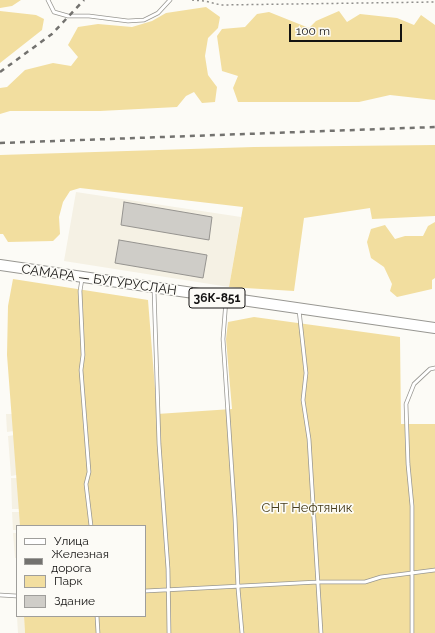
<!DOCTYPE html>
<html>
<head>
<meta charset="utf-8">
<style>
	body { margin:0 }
	#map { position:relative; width:435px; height:633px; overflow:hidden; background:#fcfbf6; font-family:Raleway,sans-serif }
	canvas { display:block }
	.legend { position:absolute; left:16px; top:525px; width:130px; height:92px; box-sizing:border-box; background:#fcfbf6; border:1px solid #9f9e9b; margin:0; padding:5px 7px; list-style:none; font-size:12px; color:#141312 }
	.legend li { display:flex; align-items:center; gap:8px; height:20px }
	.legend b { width:20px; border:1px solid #9f9e9b }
	.scale { position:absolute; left:289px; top:24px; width:113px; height:18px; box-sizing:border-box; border:2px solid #141312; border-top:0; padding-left:5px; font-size:12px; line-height:14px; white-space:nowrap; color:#141312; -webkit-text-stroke:3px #fcfbf6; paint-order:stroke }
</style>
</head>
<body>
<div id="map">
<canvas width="435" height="633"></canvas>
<ul class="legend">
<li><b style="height:5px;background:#fff"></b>Улица</li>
<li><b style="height:5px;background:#73726f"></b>Железная дорога</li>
<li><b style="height:11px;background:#f2de9f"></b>Парк</li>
<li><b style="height:11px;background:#cfcdc8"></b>Здание</li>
</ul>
<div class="scale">100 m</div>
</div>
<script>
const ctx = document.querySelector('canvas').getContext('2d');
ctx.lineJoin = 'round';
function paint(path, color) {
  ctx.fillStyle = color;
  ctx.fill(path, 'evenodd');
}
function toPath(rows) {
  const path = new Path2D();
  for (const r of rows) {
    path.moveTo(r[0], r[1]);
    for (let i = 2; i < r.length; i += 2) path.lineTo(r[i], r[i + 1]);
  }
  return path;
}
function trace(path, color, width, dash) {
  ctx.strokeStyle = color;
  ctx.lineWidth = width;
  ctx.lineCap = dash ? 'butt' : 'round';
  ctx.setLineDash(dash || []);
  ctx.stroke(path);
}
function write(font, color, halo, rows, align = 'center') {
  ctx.font = font + ' Raleway,sans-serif';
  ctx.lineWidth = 3.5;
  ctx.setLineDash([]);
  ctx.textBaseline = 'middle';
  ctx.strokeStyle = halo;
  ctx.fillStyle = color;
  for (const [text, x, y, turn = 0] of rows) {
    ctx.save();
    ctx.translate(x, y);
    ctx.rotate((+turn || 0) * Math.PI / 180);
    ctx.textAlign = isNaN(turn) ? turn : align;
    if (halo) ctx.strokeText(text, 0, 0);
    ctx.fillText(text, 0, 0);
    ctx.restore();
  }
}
paint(toPath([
	[76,192,241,217,229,287,64,261],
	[6,414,13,414,14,431,7,432],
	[15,435,17,475,11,476,8,436],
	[11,478,18,478,19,509,12,509],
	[12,512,20,512,20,526,17,526,17,530,13,530],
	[13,533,17,533,17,558,15,558],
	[17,617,24,617,25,633,18,633]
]), '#f5f1e4');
paint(toPath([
	[0,0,21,0,12,6,0,8],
	[206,7,220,17,218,28,208,38,205,56,208,75,217,87,215,102,202,103,194,92,186,96,177,107,100,111,10,111,0,114,0,88,7,87,25,70,53,63,71,66,78,57,68,45,78,27,98,24,132,27,152,21,166,13],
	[0,11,36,15,44,19,42,30,0,63],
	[339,11,347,22,360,14,397,18,414,25,421,15,435,25,435,100,390,95,359,102,238,102,233,88,238,76,222,71,217,36,222,29,245,27,257,14,269,12,309,28,316,21],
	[435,145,435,216,372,219,370,208,304,218,294,291,229,287,243,207,80,188,70,191,63,202,59,217,60,234,53,241,8,242,3,234,0,234,0,155,254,147],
	[435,222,435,278,432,280,432,289,397,297,390,291,392,284,384,267,371,258,367,242,371,229,385,225,395,239,405,236,423,236,428,226],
	[13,279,148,300,157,414,232,409,226,339,228,322,254,317,400,337,401,424,435,424,435,633,25,633,24,616,145,616,145,526,20,526,7,355,8,306]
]), '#f2de9f');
const building = toPath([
	[124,202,212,217,209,240,121,225,124,202],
	[119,240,207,255,203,278,115,263,119,240]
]);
paint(building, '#cfcdc8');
trace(building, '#969490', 1);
const lane = toPath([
	[48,0,54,12,68,16,89,16,128,21,144,20,158,13,170,0],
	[82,279,80,291,83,355,81,370,89,472,86,484,91,526],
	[154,289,159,444,168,569,169,633],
	[226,300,223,339,235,518,238,588,242,633],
	[299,310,306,373,303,400,309,439,321,633],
	[145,591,318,582,365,582,381,577,435,570],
	[0,595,17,596],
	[97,616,98,633],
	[412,633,412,506,408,464,406,404,414,384,430,369,435,368]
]);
const primary = toPath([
	[0,265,435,328]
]);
trace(lane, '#989792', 4.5);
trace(primary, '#989792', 12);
trace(toPath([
	[192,0,205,1,221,5,435,2]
]), '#908f8c', 1.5, [2, 3]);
trace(lane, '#fff', 3);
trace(primary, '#fff', 10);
trace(toPath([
	[0,72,52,34,84,0],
	[0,143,435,127]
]), '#73726f', 2.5, [5, 5]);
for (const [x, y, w] of [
	[217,298,56]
]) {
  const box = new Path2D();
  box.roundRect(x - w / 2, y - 10, w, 20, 3);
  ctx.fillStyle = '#fcfbf6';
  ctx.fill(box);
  trace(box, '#141312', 1);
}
write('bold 12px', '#141312', null, [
	["36К-851",217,298]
]);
write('13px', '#141312', '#fcfbf6', [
	["САМАРА — БУГУРУСЛАН",99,280,8]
]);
write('13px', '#463c1a', '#fcfbf6', [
	["СНТ Нефтяник",307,508]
]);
</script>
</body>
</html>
